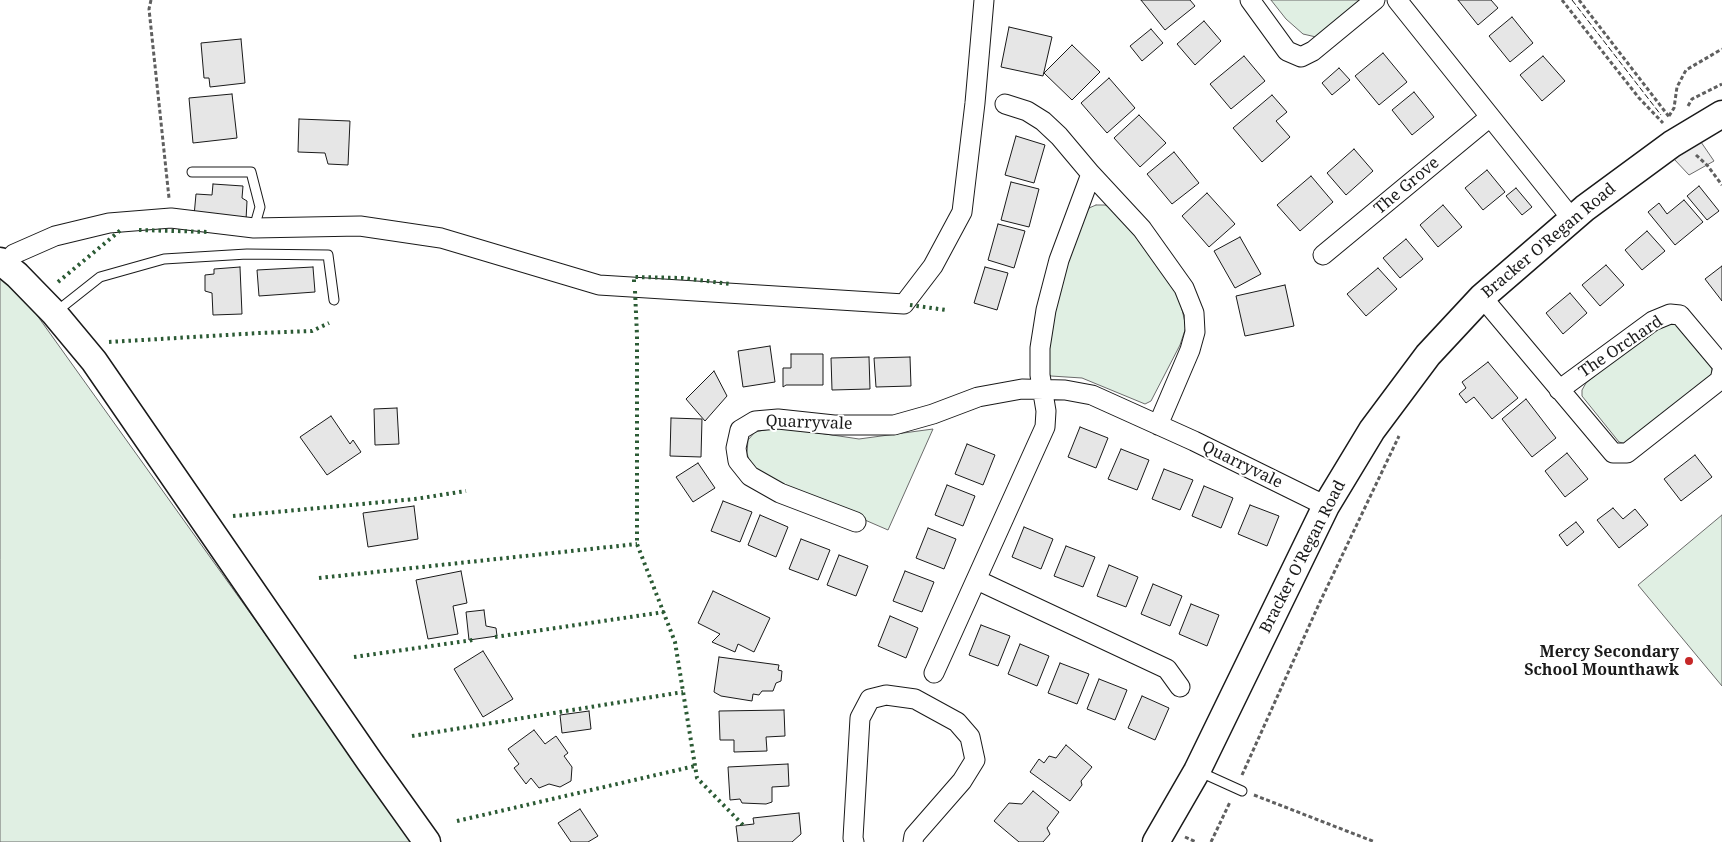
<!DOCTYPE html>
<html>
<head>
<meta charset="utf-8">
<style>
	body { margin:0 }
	canvas { display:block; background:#fff }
</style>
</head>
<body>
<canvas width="1722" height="842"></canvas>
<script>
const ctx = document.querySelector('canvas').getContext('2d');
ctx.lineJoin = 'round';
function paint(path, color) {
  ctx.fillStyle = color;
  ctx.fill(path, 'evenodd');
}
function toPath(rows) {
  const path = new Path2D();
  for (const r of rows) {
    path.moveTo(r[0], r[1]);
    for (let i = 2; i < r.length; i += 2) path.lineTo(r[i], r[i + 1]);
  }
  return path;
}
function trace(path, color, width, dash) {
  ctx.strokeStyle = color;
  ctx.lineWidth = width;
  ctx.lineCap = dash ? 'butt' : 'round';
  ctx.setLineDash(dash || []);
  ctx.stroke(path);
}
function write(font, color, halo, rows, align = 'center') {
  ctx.font = font + ' "Noto Serif",serif';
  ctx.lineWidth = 4;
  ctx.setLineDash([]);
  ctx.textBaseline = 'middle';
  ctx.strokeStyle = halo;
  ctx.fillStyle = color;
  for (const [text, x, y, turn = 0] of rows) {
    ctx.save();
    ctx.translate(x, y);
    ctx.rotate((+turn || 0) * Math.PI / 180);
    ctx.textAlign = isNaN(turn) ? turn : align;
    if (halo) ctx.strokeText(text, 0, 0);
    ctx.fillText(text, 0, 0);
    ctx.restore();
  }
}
const green = toPath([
	[1271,0,1364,0,1316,37,1303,34,1286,19,1271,0],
	[1096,205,1105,205,1116,210,1179,296,1186,327,1180,345,1151,401,1145,404,1082,378,1051,376,1044,370,1049,315,1074,233,1089,208,1096,205],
	[0,277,29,304,414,842,0,842,0,277],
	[1674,321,1712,366,1712,374,1626,444,1619,442,1582,396,1582,390,1586,383,1660,323,1674,321],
	[779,427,859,439,933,429,888,530,761,475,750,464,747,453,748,440,755,432,779,427],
	[1722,515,1722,686,1638,585,1722,515]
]);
paint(green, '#e0efe3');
trace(green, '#6a6a6a', 1);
const parking = toPath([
	[1701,142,1714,161,1689,175,1674,159,1701,142]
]);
paint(parking, '#ededed');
trace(parking, '#6a6a6a', 1);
const building = toPath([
	[1141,0,1190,0,1195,6,1165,30,1141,0],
	[1458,0,1491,0,1498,8,1478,25,1458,0],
	[1512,17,1533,43,1510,62,1489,36,1512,17],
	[1204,21,1221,41,1195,65,1177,44,1204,21],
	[1009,27,1052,37,1043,76,1001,67,1009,27],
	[1151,29,1163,43,1142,61,1130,46,1151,29],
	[241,39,245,83,210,87,209,78,204,78,201,43,241,39],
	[1072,45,1100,72,1072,100,1044,73,1072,45],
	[1383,53,1407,82,1379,105,1355,76,1383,53],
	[1244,56,1265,81,1231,109,1210,84,1244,56],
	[1543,56,1565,81,1542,101,1520,75,1543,56],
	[1339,68,1350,80,1332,95,1322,83,1339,68],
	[1109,78,1135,108,1107,133,1081,103,1109,78],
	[1414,92,1434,117,1412,135,1392,110,1414,92],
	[232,94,237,138,193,143,189,98,232,94],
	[1272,95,1287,112,1276,121,1290,137,1262,162,1233,128,1272,95],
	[1139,115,1166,143,1140,167,1114,138,1139,115],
	[299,119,350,121,348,165,328,164,325,153,298,152,299,119],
	[1016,136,1045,145,1034,183,1005,175,1016,136],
	[1354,149,1373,171,1346,195,1327,173,1354,149],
	[1174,152,1199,183,1172,204,1147,174,1174,152],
	[1487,170,1505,192,1483,210,1465,188,1487,170],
	[1311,176,1333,202,1300,231,1277,205,1311,176],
	[1011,182,1039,189,1029,227,1001,220,1011,182],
	[213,184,243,186,242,198,247,201,246,220,194,216,196,194,212,195,213,184],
	[1699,186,1719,211,1707,220,1687,196,1699,186],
	[1516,188,1532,207,1522,215,1506,196,1516,188],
	[1207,193,1235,224,1209,247,1182,216,1207,193],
	[1684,200,1703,222,1675,245,1648,212,1659,203,1667,214,1684,200],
	[1443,205,1462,227,1438,247,1420,225,1443,205],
	[998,224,1025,231,1014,268,988,260,998,224],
	[1647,231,1665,251,1642,270,1625,250,1647,231],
	[1240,237,1261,274,1235,288,1214,251,1240,237],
	[1406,239,1423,259,1400,278,1383,258,1406,239],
	[1606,265,1624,285,1600,306,1582,285,1606,265],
	[1722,266,1722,301,1705,279,1722,266],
	[240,267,242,314,213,315,212,293,205,291,205,275,214,274,214,269,240,267],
	[313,267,315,292,259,296,257,270,313,267],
	[985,267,1008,273,997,310,974,303,985,267],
	[1378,268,1397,289,1366,316,1347,294,1378,268],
	[1285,285,1294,326,1245,336,1236,296,1285,285],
	[1570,293,1587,313,1563,334,1546,313,1570,293],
	[770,346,775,382,743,387,738,351,770,346],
	[791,354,823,354,823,385,786,385,783,387,783,368,791,368,791,354],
	[869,357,870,389,832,390,831,358,869,357],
	[910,357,911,386,876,387,874,358,910,357],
	[1488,362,1518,398,1492,419,1474,397,1466,403,1459,394,1466,388,1462,382,1488,362],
	[714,371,727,396,705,421,686,399,714,371],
	[1526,399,1556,438,1532,457,1502,419,1526,399],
	[397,408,399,444,375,445,374,409,397,408],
	[331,416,350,444,353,440,361,452,327,475,300,437,331,416],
	[671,418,702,419,701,457,670,456,671,418],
	[1080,427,1108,438,1096,468,1068,457,1080,427],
	[967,444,995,455,983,485,955,474,967,444],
	[1121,449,1149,460,1137,490,1108,479,1121,449],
	[1567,453,1588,479,1565,497,1545,471,1567,453],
	[1695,455,1712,477,1681,501,1664,479,1695,455],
	[698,463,715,488,693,502,676,477,698,463],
	[1164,469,1193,480,1180,510,1152,499,1164,469],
	[947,485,975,496,963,526,935,515,947,485],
	[1204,486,1233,498,1221,528,1192,516,1204,486],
	[723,501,752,512,740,542,711,531,723,501],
	[1250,505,1279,516,1267,546,1238,534,1250,505],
	[414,506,418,539,368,547,363,513,414,506],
	[1613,508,1623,519,1635,509,1648,525,1619,548,1597,520,1613,508],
	[760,515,788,527,776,557,748,545,760,515],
	[1576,522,1584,532,1567,546,1559,535,1576,522],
	[1024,527,1053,539,1041,569,1012,557,1024,527],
	[928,528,956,539,944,569,916,558,928,528],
	[801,539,830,550,818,580,789,569,801,539],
	[1066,546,1095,557,1083,587,1054,576,1066,546],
	[839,555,868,566,856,596,827,585,839,555],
	[1109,565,1138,577,1126,607,1097,596,1109,565],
	[461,571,467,603,453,606,458,634,428,639,416,580,461,571],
	[905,571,934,582,922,612,893,601,905,571],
	[1153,584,1182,596,1170,626,1141,614,1153,584],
	[713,591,770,618,754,652,738,644,735,652,712,642,720,634,698,623,713,591],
	[1191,604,1219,615,1207,646,1179,634,1191,604],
	[484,610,486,626,496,628,497,636,469,640,466,612,484,610],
	[890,616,918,628,906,658,878,646,890,616],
	[981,625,1010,636,998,666,969,655,981,625],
	[1020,644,1049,656,1037,686,1008,674,1020,644],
	[483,651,513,699,483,717,454,669,483,651],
	[719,657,779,665,778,670,782,671,781,681,776,683,773,691,762,691,759,695,753,694,752,701,721,696,714,692,719,657],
	[1060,663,1089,674,1077,704,1048,693,1060,663],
	[1099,679,1127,690,1115,720,1087,709,1099,679],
	[1142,696,1169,708,1155,740,1128,728,1142,696],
	[784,710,785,736,766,737,767,751,734,752,734,740,720,740,719,711,784,710],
	[589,711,591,729,562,733,560,715,589,711],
	[534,730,545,744,556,736,568,753,564,756,572,767,571,781,560,787,549,784,539,788,531,778,526,784,514,768,519,764,508,749,534,730],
	[1066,745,1092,767,1081,781,1082,785,1070,801,1030,772,1039,759,1044,763,1049,756,1056,758,1066,745],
	[788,764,789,786,772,787,772,802,766,804,742,803,740,799,730,800,728,767,788,764],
	[1033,791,1059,812,1047,828,1050,834,1043,842,1019,842,994,821,1009,803,1022,804,1033,791],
	[580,809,598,836,588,842,571,842,558,823,580,809],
	[799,813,801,834,792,842,738,842,736,826,754,824,753,818,799,813]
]);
paint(building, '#e6e6e6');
trace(building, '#1a1a1a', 1);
const service = toPath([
	[192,172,251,172,260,207,254,228],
	[57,311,100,277,164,259,247,254,328,255,334,300],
	[1200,772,1242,791]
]);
const minor = toPath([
	[1250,0,1287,51,1301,57,1313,51,1375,0],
	[1397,0,1572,219],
	[1005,104,1027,111,1043,121,1059,136,1091,174,1142,229,1184,288,1194,313,1195,332,1190,350,1158,425],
	[1323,255,1490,117],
	[4,265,14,254,55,236,109,223,171,218,254,228,360,226,441,238,599,285,904,304,933,266,962,212,975,103,984,0],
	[1482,297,1613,453,1627,453,1720,380,1722,371],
	[1559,390,1653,321,1670,314,1680,315,1722,365],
	[856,522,780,493,750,476,738,461,736,448,740,430,755,421,778,419,834,425,894,425,933,414,978,397,1022,389,1065,390,1092,395,1194,441,1326,506],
	[977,580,1167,669,1180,687],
	[934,673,1045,427,1046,411,1040,375,1040,348,1046,310,1059,260,1091,174],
	[854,842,853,838,860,718,870,699,886,695,915,699,957,722,970,737,975,760,962,781,914,836,913,842]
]);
const secondary = toPath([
	[0,261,17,275,54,313,94,361,370,762,427,842],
	[1156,842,1197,771,1326,506,1372,430,1428,355,1482,297,1585,208,1672,144,1722,114]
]);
trace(service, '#1a1a1a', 11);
trace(minor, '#1a1a1a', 21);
trace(secondary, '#1a1a1a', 29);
trace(toPath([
	[151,0,149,9,169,198],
	[1562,0,1639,98,1663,123],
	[1579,0,1670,118],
	[1688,106,1692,99,1722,84],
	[1669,116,1674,108,1677,87,1686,70,1722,49],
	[1696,155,1707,165,1722,185],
	[1242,775,1319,604,1399,436],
	[1254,795,1375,842],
	[1185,837,1196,842],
	[1211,842,1230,802]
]), '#5f5f5f', 3, [4, 2.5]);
trace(service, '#fff', 9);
trace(minor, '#fff', 19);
trace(secondary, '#fff', 26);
trace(toPath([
	[139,230,209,232],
	[58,282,122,229],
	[634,282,634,277,683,278,730,284],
	[635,291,637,335,637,544,675,642,697,778,744,826],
	[910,305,946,310],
	[109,342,260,333,312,331,329,323],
	[233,516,415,499,466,491],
	[319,578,637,544],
	[495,637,664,612],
	[354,657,473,640],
	[412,736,683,692],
	[457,821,695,766]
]), '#2b5a34', 4, [2.5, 4]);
trace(toPath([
	[1572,0,1661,115]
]), '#1a1a1a', 1, [6, 2.5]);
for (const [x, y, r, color] of [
	[1689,661,5,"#c62828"]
]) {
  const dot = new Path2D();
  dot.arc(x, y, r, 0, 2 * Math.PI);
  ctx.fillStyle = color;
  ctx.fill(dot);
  trace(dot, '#fff', 2);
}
write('16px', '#1a1a1a', '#fff', [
	["The Grove",1407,186,-40],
	["Bracker O'Regan Road",1549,241,-40],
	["The Orchard",1621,347,-34],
	["Quarryvale",809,423,2],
	["Quarryvale",1242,465,26],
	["Bracker O'Regan Road",1303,557,-63]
]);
write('bold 16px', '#1a1a1a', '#fff', [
	["Mercy Secondary",1679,652],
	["School Mounthawk",1679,670]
], 'right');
</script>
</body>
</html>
